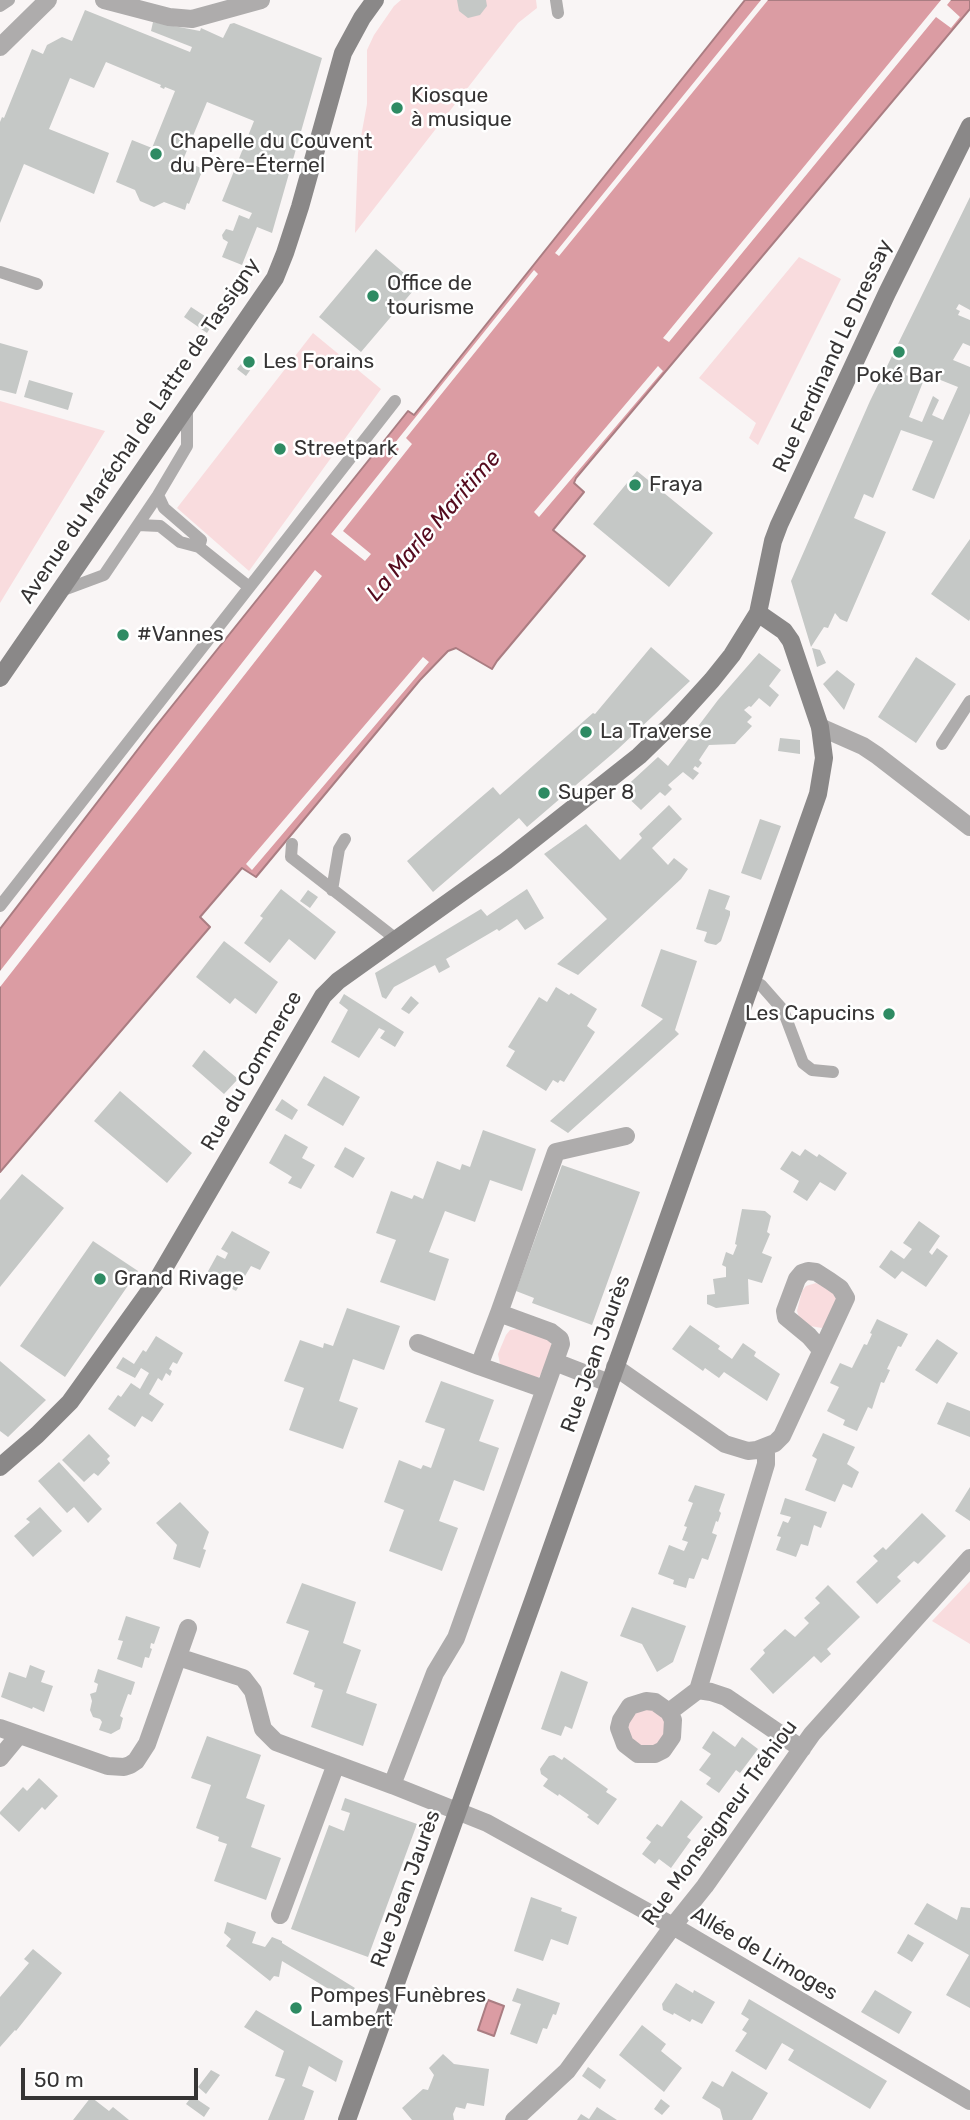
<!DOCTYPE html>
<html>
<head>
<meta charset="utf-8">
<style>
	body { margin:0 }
	#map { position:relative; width:970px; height:2120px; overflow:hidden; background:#f9f5f5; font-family:Rubik,sans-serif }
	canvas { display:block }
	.scale { position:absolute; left:21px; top:2068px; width:177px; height:32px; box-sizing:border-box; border:4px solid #363434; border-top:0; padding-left:9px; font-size:21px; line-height:24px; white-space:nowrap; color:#363434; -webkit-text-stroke:5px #fff; paint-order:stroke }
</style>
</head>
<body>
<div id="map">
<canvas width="970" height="2120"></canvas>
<div class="scale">50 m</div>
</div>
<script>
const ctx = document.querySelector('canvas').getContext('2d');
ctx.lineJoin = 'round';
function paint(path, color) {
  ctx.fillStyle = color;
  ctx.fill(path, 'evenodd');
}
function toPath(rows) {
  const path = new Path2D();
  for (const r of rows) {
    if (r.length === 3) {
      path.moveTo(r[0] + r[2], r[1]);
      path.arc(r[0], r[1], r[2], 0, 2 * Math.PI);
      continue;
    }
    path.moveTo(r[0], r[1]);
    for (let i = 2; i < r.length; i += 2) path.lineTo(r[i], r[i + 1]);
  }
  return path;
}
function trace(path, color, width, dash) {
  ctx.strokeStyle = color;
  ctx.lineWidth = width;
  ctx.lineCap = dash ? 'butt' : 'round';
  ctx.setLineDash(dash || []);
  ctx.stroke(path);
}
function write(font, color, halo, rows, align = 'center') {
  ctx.font = font + ' Rubik,sans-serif';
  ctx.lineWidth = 5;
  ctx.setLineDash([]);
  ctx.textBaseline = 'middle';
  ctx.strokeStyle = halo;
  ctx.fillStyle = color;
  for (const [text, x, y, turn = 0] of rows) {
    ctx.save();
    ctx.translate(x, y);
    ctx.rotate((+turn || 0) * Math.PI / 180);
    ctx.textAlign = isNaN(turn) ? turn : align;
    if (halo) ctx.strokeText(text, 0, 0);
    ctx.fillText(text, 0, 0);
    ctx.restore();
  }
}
paint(toPath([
	[401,0,536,0,537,8,518,23,355,233,358,153,367,104,367,50,374,35,394,6],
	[799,257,841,279,758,445,749,438,756,423,699,378],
	[313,333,381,389,249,571,177,508],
	[0,401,105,431,0,603],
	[816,1283,832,1291,836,1298,837,1305,826,1325,822,1328,810,1326,799,1317,797,1311,802,1291,806,1286],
	[518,1329,550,1340,552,1350,541,1374,538,1378,509,1370,500,1364,498,1354,506,1335,510,1330],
	[970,1581,970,1644,932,1621],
	[647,1728,19]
]), '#f9dcde');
const water = toPath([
	[745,0,970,0,970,9,576,478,574,483,584,492,553,530,585,556,497,661,492,669,456,648,448,651,420,680,256,877,242,868,200,917,210,927,0,1172,0,929,152,731,408,411,414,415,745,0],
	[488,2000,504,2006,494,2036,478,2030,488,2000]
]);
paint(water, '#db9ca3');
trace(water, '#aa7d82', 2);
paint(toPath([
	[761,0,768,0,559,256,555,253],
	[941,0,951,0,947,5,960,17,951,28,936,17,669,342,663,338],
	[534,270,538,274,406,438,412,444,343,531,371,554,365,561,331,534,399,449,394,444],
	[658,366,663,371,539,517,534,512],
	[315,570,322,576,0,987,0,971],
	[423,657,429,662,252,870,246,864]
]), '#f9f5f5');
paint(toPath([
	[457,0,486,0,487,6,480,15,468,18,459,11],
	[85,10,190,52,192,47,151,31,153,22,200,31,201,28,223,38,230,24,234,23,322,58,272,233,257,227,242,265,222,257,228,242,223,239,222,235,226,229,233,231,239,215,249,219,252,213,222,201,254,121,207,102,183,160,203,169,189,204,187,203,185,210,164,202,154,207,140,201,135,190,116,182,132,140,152,148,175,91,165,87,164,89,160,87,161,85,106,62,94,88,70,78,49,129,109,153,94,194,24,164,0,223,0,122,2,117,4,118,32,49,43,54,47,45,62,37,72,41],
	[970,197,970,310,959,304,956,309,960,311,958,315,970,320,970,346,963,343,953,360,970,367,970,413,934,499,912,490,933,441,901,430,873,498,864,494,854,518,886,532,847,622,840,619,835,613,828,628,824,627,811,647,791,581,870,401],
	[908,367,958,387,943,420,932,415,939,400,933,396,922,422,909,417,923,382,906,375],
	[376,249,418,285,361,352,319,317],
	[191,307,214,322,207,333,184,317],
	[0,343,28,351,16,394,0,390],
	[248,355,256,362,246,376,237,369],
	[29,380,73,393,68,410,24,397],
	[637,471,713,533,669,587,593,524],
	[970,539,970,619,969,621,931,594],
	[651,647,690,681,618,749,527,827,519,818,433,892,407,861,493,787,500,795,593,713,595,714],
	[812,648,820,650,826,663,817,667],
	[759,653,781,670,769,686,779,695,770,707,759,698,751,707,749,706,744,710,752,717,747,722,752,726,735,744,709,745,699,760,702,763,698,768,695,766,693,769,699,773,693,780,683,772,668,785,672,789,665,796,660,792,641,810,621,791,658,757,668,766,718,700],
	[916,657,956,684,916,743,878,717],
	[837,670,855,684,844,710,823,684],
	[780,738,800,740,800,754,778,751],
	[669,805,682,819,652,848,668,865,674,858,688,869,681,879,578,975,557,964,607,919,544,854,586,824,620,860,642,838,639,834],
	[760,819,781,826,761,880,741,873],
	[281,889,336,932,315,960,289,939,270,963,244,943,263,918,260,916],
	[527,889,544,918,525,930,517,919,499,931,497,929,446,959,450,967,439,973,435,965,394,987,386,999,382,997,375,973,481,909,487,916],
	[709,889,730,896,725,909,730,911,730,915,721,941,716,945,707,943,704,941,707,932,696,929],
	[308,890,318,897,310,908,300,901],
	[224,941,278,982,256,1014,235,998,230,1004,196,977],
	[661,949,697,961,675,1030,679,1034,568,1133,550,1121,663,1019,641,1006],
	[556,987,569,995,571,993,597,1009,587,1026,595,1032,564,1082,560,1080,558,1083,553,1080,546,1091,506,1066,515,1051,508,1047,539,997,547,1002],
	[344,994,404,1032,395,1047,380,1038,385,1031,379,1028,359,1058,331,1042,348,1010,339,1003],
	[411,996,419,1003,409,1014,401,1009],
	[204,1050,238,1079,224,1094,192,1066],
	[324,1076,360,1097,343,1126,307,1105],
	[120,1091,192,1153,167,1183,94,1121],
	[282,1099,298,1110,292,1120,275,1110],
	[483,1130,536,1149,522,1191,490,1180,475,1222,445,1211,429,1252,449,1259,435,1301,380,1282,396,1240,376,1233,391,1191,412,1199,414,1195,423,1199,437,1161,460,1170,462,1164,470,1167],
	[285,1134,308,1147,302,1158,315,1165,301,1189,288,1183,292,1177,269,1163],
	[345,1147,365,1158,353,1178,334,1167],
	[805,1149,817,1157,819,1154,847,1173,835,1191,820,1182,807,1201,793,1192,799,1181,780,1169,792,1151,800,1156],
	[562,1165,640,1192,592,1325,532,1303,534,1298,516,1291],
	[22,1174,64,1208,0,1287,0,1200],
	[742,1209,765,1211,771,1216,767,1232,770,1234,762,1253,772,1257,762,1283,748,1279,749,1304,716,1308,707,1304,707,1295,715,1294,713,1279,726,1277,726,1267,722,1265,726,1252,733,1255,737,1245,735,1244],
	[919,1221,940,1236,929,1252,932,1255,937,1248,948,1256,926,1287,902,1271,895,1279,879,1267,891,1250,904,1259,912,1249,903,1243],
	[232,1231,270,1252,260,1270,251,1266,236,1291,206,1275,217,1255,225,1259,228,1253,221,1249],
	[93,1241,138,1271,65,1377,20,1346],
	[347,1308,400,1326,384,1370,353,1359,339,1401,358,1408,343,1449,289,1430,304,1388,284,1381,300,1340,323,1348,324,1343,333,1346],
	[877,1319,908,1334,901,1347,898,1346,887,1369,890,1370,884,1383,881,1382,872,1409,868,1407,857,1431,843,1425,845,1420,827,1411,839,1387,830,1383,840,1363,852,1368,864,1344,867,1345,872,1334,870,1333],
	[690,1325,720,1346,718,1349,732,1359,743,1343,756,1352,754,1356,780,1374,767,1401,724,1372,719,1378,705,1368,703,1371,672,1349],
	[156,1336,183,1353,177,1364,173,1362,169,1369,172,1371,170,1376,166,1373,162,1381,158,1378,149,1394,164,1404,152,1422,142,1416,135,1427,108,1409,118,1395,121,1397,131,1383,140,1389,149,1373,141,1368,135,1378,116,1368,123,1357,134,1364,143,1350,146,1352],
	[937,1339,958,1353,937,1384,915,1370],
	[0,1361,46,1400,8,1437,0,1431],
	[441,1381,494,1400,479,1441,499,1448,484,1491,454,1480,439,1521,458,1528,442,1571,389,1551,404,1510,384,1502,399,1460,421,1469,423,1465,431,1468,445,1429,425,1422],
	[947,1402,970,1411,970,1437,937,1424],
	[823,1433,855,1447,847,1464,859,1472,852,1488,843,1484,835,1502,805,1490,817,1459,812,1456],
	[89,1434,110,1456,107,1459,110,1463,98,1476,94,1473,84,1482,62,1460],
	[59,1462,102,1509,88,1523,74,1507,67,1513,38,1481],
	[695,1485,725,1494,719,1511,721,1513,718,1522,716,1521,712,1533,717,1535,708,1560,702,1558,694,1579,689,1578,686,1588,673,1584,674,1580,658,1574,669,1545,684,1551,688,1542,682,1540,687,1527,684,1526,693,1503,688,1501],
	[970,1487,970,1521,955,1511],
	[785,1498,827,1512,821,1528,814,1525,808,1546,801,1544,796,1557,776,1550,781,1537,777,1536,783,1521,788,1523,791,1517,780,1514],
	[180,1502,209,1532,203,1549,206,1550,200,1568,173,1559,177,1545,156,1523],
	[40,1507,62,1531,33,1557,14,1536,30,1522,26,1519],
	[922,1513,946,1536,918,1564,914,1561,897,1577,901,1581,877,1604,856,1582,878,1561,873,1556,883,1547,886,1550],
	[302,1583,356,1602,343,1643,361,1650,346,1693,377,1704,363,1746,311,1727,323,1690,314,1687,315,1683,293,1674,309,1631,286,1623],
	[828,1585,860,1617,827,1649,831,1654,821,1663,814,1656,773,1694,750,1669,765,1653,763,1650,785,1629,795,1637,809,1623,804,1618,820,1603,815,1598],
	[632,1607,686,1626,673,1662,657,1672,642,1644,620,1636],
	[126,1616,160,1627,154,1644,151,1643,150,1648,152,1649,149,1658,145,1657,142,1668,117,1659,123,1641,118,1640],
	[30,1665,45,1671,41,1682,53,1686,44,1712,33,1707,32,1709,1,1697,9,1672,26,1678],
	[98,1669,135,1682,131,1695,128,1694,120,1716,123,1718,120,1729,111,1734,99,1730,102,1722,100,1719,93,1717,90,1710,92,1701,90,1694,96,1692,98,1684,94,1682],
	[561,1671,588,1682,572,1729,565,1726,561,1736,541,1729],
	[713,1731,735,1747,742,1737,758,1749,740,1773,736,1770,719,1793,706,1784,711,1778,699,1770,711,1754,702,1748],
	[207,1736,261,1755,246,1798,265,1805,251,1847,281,1858,266,1900,214,1881,227,1844,218,1841,219,1837,196,1828,211,1785,191,1778],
	[554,1755,562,1760,564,1757,608,1789,606,1792,617,1799,598,1825,587,1817,589,1815,559,1794,558,1796,543,1786,548,1779,541,1774,540,1769,549,1756],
	[39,1778,58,1796,45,1810,42,1807,19,1832,0,1814,0,1812,23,1787,27,1791],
	[345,1798,417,1824,368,1957,291,1929,329,1825,344,1831,350,1813,341,1810],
	[681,1800,703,1817,687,1837,691,1840,671,1868,659,1859,655,1864,642,1854,651,1842,646,1838,657,1824,662,1827],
	[531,1897,562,1908,561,1911,577,1917,568,1945,551,1939,543,1961,514,1951],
	[927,1903,957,1920,961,1907,970,1908,970,2008,946,1995,969,1955,914,1924],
	[227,1922,256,1932,252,1943,265,1947,272,1937,282,1941,282,1943,355,1988,347,2000,282,1961,279,1977,274,1976,270,1981,226,1946,231,1939,224,1933],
	[908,1934,924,1943,912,1962,897,1953],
	[33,1949,62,1973,16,2031,15,2030,0,2047,0,1997,29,1963,24,1959],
	[676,1983,693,1993,694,1990,715,2002,702,2024,692,2019,690,2022,674,2013,673,2015,663,2010,662,2004],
	[517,1988,560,2003,556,2015,553,2014,547,2029,543,2028,537,2044,510,2034,521,2004,512,2001],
	[875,1990,912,2012,899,2034,861,2012],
	[749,1999,887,2081,870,2109,788,2060,794,2050,782,2043,766,2070,735,2051,747,2033,742,2030,749,2019,741,2014],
	[256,2010,343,2061,336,2082,309,2066,302,2086,314,2091,304,2120,268,2120,285,2079,275,2076,284,2051,244,2027],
	[642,2025,666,2044,661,2051,682,2068,664,2092,619,2055],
	[443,2054,454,2064,489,2069,484,2106,467,2103,465,2109,456,2107,453,2114,454,2120,412,2120,402,2108,423,2089,428,2090,434,2075,429,2068],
	[588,2067,606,2080,600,2089,582,2076],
	[211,2070,220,2075,206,2094,198,2087],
	[732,2071,768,2093,752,2120,723,2120,720,2109,702,2098,712,2081,723,2087],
	[192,2096,210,2108,204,2117,186,2104],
	[91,2097,109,2111,113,2107,129,2120,73,2120],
	[661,2099,670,2106,662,2115,654,2109],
	[597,2107,617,2120,577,2120,581,2114,589,2119]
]), '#c5c8c6');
trace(toPath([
	[556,0,558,13],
	[0,6,9,0],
	[0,272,37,284],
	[158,495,164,508,201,540,199,547],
	[138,525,160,526,180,542,199,547,249,587],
	[61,591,104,575,158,495,187,446,187,407],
	[942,744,970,701],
	[292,844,291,857,396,939],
	[332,890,339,849,345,839],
	[0,906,395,401],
	[752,981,761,985,783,1010,803,1063,812,1070,833,1072]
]), '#aeacac', 12);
trace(toPath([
	[104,0,169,17,192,19,261,0],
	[0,47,48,0],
	[820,727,863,746,878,756,970,827],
	[499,1313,556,1152,626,1136],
	[418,1343,479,1366],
	[555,1362,609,1383],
	[615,1367,725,1444,748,1451,757,1450,775,1443,782,1436,846,1298,840,1288,830,1281,816,1272,808,1271,802,1273,797,1279,785,1311,786,1317,809,1336,821,1350],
	[178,1657,243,1678,253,1691,263,1729,276,1742,392,1785,487,1823,673,1926,970,2101],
	[698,1690,711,1692,726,1697,802,1749],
	[669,1712,655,1702,646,1701,630,1706,621,1720,619,1728,625,1744,638,1754,655,1754,663,1750,672,1737,673,1720,669,1712,698,1690,766,1464,766,1448],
	[0,1728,108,1766,124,1767,130,1765,136,1761,147,1744,188,1628],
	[0,1758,19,1735],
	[392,1785,435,1673,456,1638,561,1344,560,1339,551,1332,499,1313,479,1366,544,1389],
	[280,1915,336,1764],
	[514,2120,567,2071,673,1926,705,1886,812,1734,970,1558]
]), '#aeacac', 18);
trace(toPath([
	[0,678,275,278,285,253,300,207,343,53,362,18,375,0],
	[0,1467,37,1435,70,1402,156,1282,323,996,338,981,506,861,639,756,673,723,712,680,732,655,758,613,773,541,779,525,887,293,970,126],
	[347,2120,535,1595,818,794,824,758,820,727,791,641,784,631,758,613]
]), '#8a8888', 18);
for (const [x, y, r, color] of [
	[397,108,7,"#2e8b63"],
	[156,154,7,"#2e8b63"],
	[373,296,7,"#2e8b63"],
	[899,352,7,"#2e8b63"],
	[249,362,7,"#2e8b63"],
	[280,449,7,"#2e8b63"],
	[635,485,7,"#2e8b63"],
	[123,635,7,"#2e8b63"],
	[586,732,7,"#2e8b63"],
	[544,793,7,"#2e8b63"],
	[889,1014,7,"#2e8b63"],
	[100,1279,7,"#2e8b63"],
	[296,2008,7,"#2e8b63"]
]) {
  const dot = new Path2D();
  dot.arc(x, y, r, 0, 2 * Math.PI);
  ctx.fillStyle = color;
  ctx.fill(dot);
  trace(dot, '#fff', 2.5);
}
write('21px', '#363434', '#fff', [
	["Kiosque",411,96],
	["à musique",411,120],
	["Chapelle du Couvent",170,142],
	["du Père-Éternel",170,166],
	["Office de",387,284],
	["tourisme",387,308],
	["Les Forains",263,362],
	["Poké Bar",899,376,"center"],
	["Streetpark",294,449],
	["Fraya",649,485],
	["#Vannes",137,635],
	["La Traverse",600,732],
	["Super 8",558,793],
	["Les Capucins",875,1014,"right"],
	["Grand Rivage",114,1279],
	["Pompes Funèbres",310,1996],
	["Lambert",310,2020]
], 'left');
write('21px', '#363434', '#fff', [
	["Rue Ferdinand Le Dressay",833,356,-65],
	["Avenue du Maréchal de Lattre de Tassigny",140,431,-56],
	["Rue du Commerce",252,1071,-60],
	["Rue Jean Jaurès",596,1354,-70],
	["Rue Monseigneur Tréhiou",720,1823,-54],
	["Rue Jean Jaurès",406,1889,-70],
	["Allée de Limoges",764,1954,30]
]);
write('italic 23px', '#540a1d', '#fff', [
	["La Marle Maritime",434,526,-49]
]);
</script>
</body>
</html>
